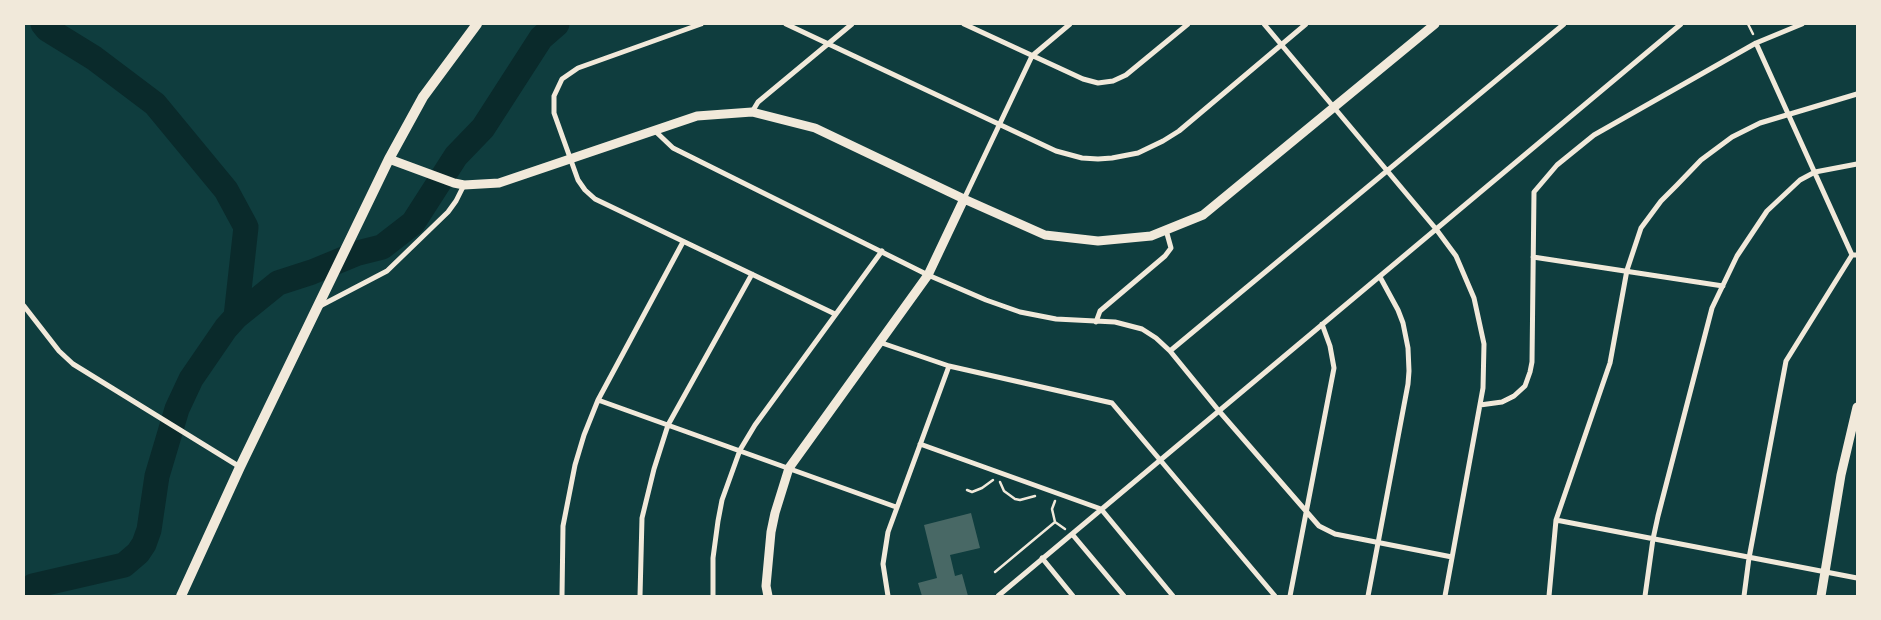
<!DOCTYPE html>
<html>
<head>
<meta charset="utf-8">
<style>
	body { margin:0 }
	#map { position:relative; width:1881px; height:620px; overflow:hidden; background:#0f3d3e; font-family:Cabin,sans-serif }
	canvas { display:block }
	.frame { position:absolute; inset:0; border:25px solid #f1e9da; pointer-events:none }
</style>
</head>
<body>
<div id="map">
<canvas width="1881" height="620"></canvas>
<div class="frame"></div>
</div>
<script>
const ctx = document.querySelector('canvas').getContext('2d');
ctx.lineJoin = 'round';
function toPath(rows) {
  const path = new Path2D();
  for (const r of rows) {
    path.moveTo(r[0], r[1]);
    for (let i = 2; i < r.length; i += 2) path.lineTo(r[i], r[i + 1]);
  }
  return path;
}
function trace(path, color, width, dash) {
  ctx.strokeStyle = color;
  ctx.lineWidth = width;
  ctx.lineCap = dash ? 'butt' : 'round';
  ctx.setLineDash(dash || []);
  ctx.stroke(path);
}
function paint(path, color) {
  ctx.fillStyle = color;
  ctx.fill(path, 'evenodd');
}
trace(toPath([
	[43,24,47,29,94,58,155,104,226,190,246,227,236,317],
	[24,594,33,586,124,565,138,553,144,544,149,530,157,476,177,409,191,379,226,328,236,317,278,283,312,272,358,253,382,247,413,223,456,156,483,128,541,38,557,24]
]), '#0a2a2b', 25);
paint(toPath([
	[971,513,980,548,950,555,955,576,962,574,968,596,922,596,918,583,937,578,924,525]
]), '#486865');
trace(toPath([
	[1748,24,1753,34],
	[1000,482,1004,491,1015,499,1020,500,1035,496],
	[967,490,972,492,982,488,993,480],
	[1055,501,1052,509,1055,522],
	[995,572,1055,522,1065,529]
]), '#f1e9da', 2.5);
trace(toPath([
	[701,24,578,68,562,79,554,96,554,113,578,180,585,190,595,199,835,314],
	[786,24,1056,151,1082,158,1098,159,1112,158,1138,153,1163,141,1179,131,1306,24],
	[964,24,1083,79,1098,83,1113,81,1126,75,1188,24],
	[1264,24,1436,229,1456,256,1474,298,1484,344,1483,388,1445,596],
	[1756,43,1852,255],
	[752,112,758,102,852,24],
	[654,130,673,148,928,275,986,300,1020,312,1056,319,1115,322,1142,329,1156,338,1170,351,1219,411,1319,526,1335,534,1452,557],
	[964,199,1032,56,1070,24],
	[1533,257,1723,286],
	[24,306,59,351,73,364,240,467],
	[320,306,387,271,448,212,456,201,464,185],
	[1096,322,1100,311,1165,256,1171,248,1166,230],
	[879,342,949,366,1112,403,1275,596],
	[1170,351,1564,24],
	[598,400,896,507],
	[1480,405,1502,402,1514,396,1525,386,1530,372,1532,362,1534,192,1557,165,1594,135,1756,43,1802,24],
	[920,444,1101,509,1173,596],
	[1556,520,1857,578],
	[1072,534,1124,596],
	[1042,558,1073,596],
	[562,596,563,526,575,465,584,435,598,400,683,242],
	[640,596,642,518,654,469,668,425,752,274],
	[713,596,713,558,718,521,722,500,740,450,755,425,882,251],
	[888,596,883,564,888,532,949,366],
	[998,596,1681,24],
	[1290,596,1334,368,1330,346,1322,324],
	[1368,596,1408,384,1409,371,1408,348,1403,323,1398,310,1380,277],
	[1549,596,1556,520,1610,363,1627,270,1641,228,1661,201,1677,185,1701,160,1732,137,1760,123,1857,94],
	[1645,596,1653,539,1658,516,1712,308,1737,256,1767,211,1800,180,1815,172,1857,164],
	[1744,596,1749,558,1786,361,1852,255,1857,255]
]), '#f1e9da', 5);
trace(toPath([
	[389,159,454,183,464,185,499,183,697,116,752,112,815,128,964,199,1045,235,1098,241,1151,236,1203,215,1435,24],
	[768,596,766,586,771,532,775,513,789,468,928,275,964,199],
	[1821,596,1841,475,1857,407]
]), '#f1e9da', 9);
trace(toPath([
	[181,596,240,467,389,159,423,97,477,24]
]), '#f1e9da', 10);
</script>
</body>
</html>
